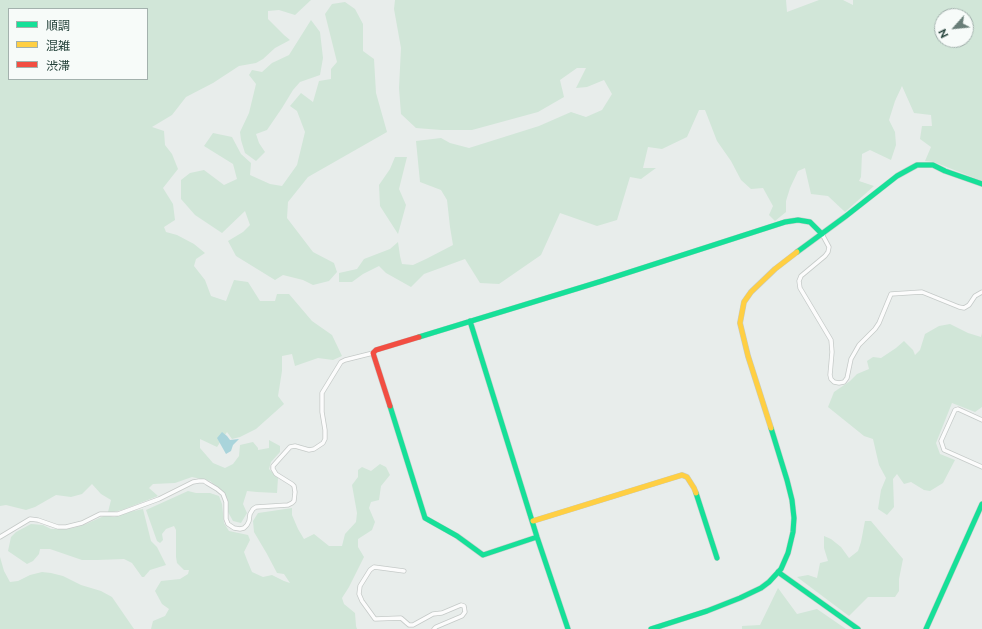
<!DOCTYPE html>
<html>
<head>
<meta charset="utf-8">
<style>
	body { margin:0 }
	#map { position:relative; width:982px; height:629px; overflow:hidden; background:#e8edeb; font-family:Raleway,"Noto Sans JP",sans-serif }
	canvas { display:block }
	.legend { position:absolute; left:8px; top:8px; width:140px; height:72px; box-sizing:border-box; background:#f7fbf9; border:1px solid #a3b1ad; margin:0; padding:5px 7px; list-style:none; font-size:12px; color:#24423a }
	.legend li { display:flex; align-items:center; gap:8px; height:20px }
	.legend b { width:20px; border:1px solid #a3b1ad }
	.north { position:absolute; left:934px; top:8px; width:40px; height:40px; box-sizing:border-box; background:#f7fbf9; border:1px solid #a3b1ad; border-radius:50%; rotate:243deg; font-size:11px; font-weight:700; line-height:16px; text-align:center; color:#24423a }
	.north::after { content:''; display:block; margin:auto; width:14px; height:18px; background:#697e78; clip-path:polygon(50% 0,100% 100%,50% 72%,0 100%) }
</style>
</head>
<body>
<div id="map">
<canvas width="982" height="629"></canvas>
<ul class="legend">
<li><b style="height:5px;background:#16e098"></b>順調</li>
<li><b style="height:5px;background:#ffcf43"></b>混雑</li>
<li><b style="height:5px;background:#f24e42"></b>渋滞</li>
</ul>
<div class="north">N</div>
</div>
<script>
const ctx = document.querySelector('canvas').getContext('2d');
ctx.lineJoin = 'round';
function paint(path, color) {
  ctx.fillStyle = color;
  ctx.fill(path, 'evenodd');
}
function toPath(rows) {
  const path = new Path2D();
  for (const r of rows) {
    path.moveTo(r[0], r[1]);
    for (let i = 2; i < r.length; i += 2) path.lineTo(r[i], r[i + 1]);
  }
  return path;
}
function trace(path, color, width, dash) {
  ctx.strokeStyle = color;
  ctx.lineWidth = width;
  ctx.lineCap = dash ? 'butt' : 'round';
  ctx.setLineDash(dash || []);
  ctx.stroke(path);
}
paint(toPath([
	[0,0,311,0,295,15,279,10,268,11,268,19,284,35,290,40,275,48,263,59,256,63,239,66,213,83,186,97,172,115,152,127,164,131,165,145,172,154,178,169,163,188,173,204,175,220,164,227,166,232,177,235,194,244,205,253,196,259,194,266,205,280,211,296,226,301,234,280,248,282,260,301,275,301,277,294,289,294,312,321,332,335,342,356,333,360,318,358,295,366,292,354,282,356,282,371,278,396,284,404,256,429,240,437,232,439,227,432,217,447,200,439,200,448,213,463,225,468,233,464,239,456,240,445,253,442,258,448,258,450,269,448,269,440,280,446,280,452,271,462,269,469,278,478,277,493,257,492,247,491,243,504,247,513,241,523,233,521,228,512,228,500,223,492,210,481,192,477,175,483,153,484,149,488,158,496,122,510,113,512,108,512,111,500,101,494,92,484,82,494,71,497,56,495,35,507,26,510,6,505,0,506],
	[9,9,147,9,147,79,9,79],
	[395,0,786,0,787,12,819,0,843,0,853,5,853,0,982,0,982,181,934,162,925,161,931,147,920,139,922,126,932,126,931,115,914,113,902,86,895,101,889,120,895,132,896,145,891,160,870,150,862,154,861,177,859,181,874,186,845,212,828,196,811,194,805,168,798,171,790,188,786,201,786,212,775,221,769,215,773,206,763,188,751,189,741,180,731,161,717,141,705,110,699,110,687,137,662,149,648,147,643,168,656,168,641,179,630,177,617,220,597,226,560,213,541,255,499,284,480,283,465,259,424,274,411,287,386,273,379,266,363,274,352,282,339,282,339,273,357,269,364,259,390,249,398,242,400,256,402,264,413,265,426,259,453,245,450,227,447,200,441,190,420,182,416,141,441,138,450,143,469,148,539,126,571,112,586,117,602,110,612,94,604,80,587,87,576,88,586,68,577,68,560,80,564,97,538,112,472,130,441,130,416,128,401,114,399,88,401,48,394,9],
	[942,16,966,16,966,40,942,40],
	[345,2,355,9,363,24,363,51,374,59,376,93,387,132,308,177,288,202,287,218,313,252,334,263,337,272,329,281,313,285,303,280,283,275,275,280,236,256,228,241,243,232,250,225,245,211,222,233,195,215,181,199,181,180,190,173,204,170,224,185,237,179,233,164,204,146,213,133,232,137,241,154,251,163,250,175,270,184,282,186,297,165,305,132,297,111,290,106,301,93,313,102,319,81,331,79,331,69,337,62,325,14,332,4],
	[311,20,320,32,323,58,320,75,300,82,293,90,282,108,267,130,256,134,259,143,265,152,256,161,245,153,241,140,240,132,249,113,256,84,249,75,252,70,262,72,272,63,289,55],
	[395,157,407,157,399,189,406,205,398,234,380,206,379,185,390,169],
	[950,324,968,333,981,337,982,333,982,407,975,412,952,403,936,443,940,454,955,460,943,483,930,491,924,490,911,482,904,484,897,474,893,479,894,507,887,515,878,509,881,490,886,478,879,465,873,439,864,436,828,407,834,392,850,381,857,374,869,369,867,361,873,357,881,358,896,348,904,341,913,350,915,355,920,350,925,334,939,326],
	[380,464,386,467,390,475,381,486,379,500,371,502,369,508,375,522,372,530,358,539,358,547,364,557,349,587,342,598,344,604,355,613,356,626,357,629,151,629,153,621,165,616,169,609,162,604,155,591,161,581,180,579,188,574,189,570,184,570,177,563,176,557,176,530,174,526,166,529,162,534,163,540,160,543,157,541,146,510,188,491,196,493,210,493,219,496,222,504,224,523,229,531,248,535,250,540,244,552,247,560,252,572,263,577,272,575,284,581,290,583,284,574,277,573,267,554,254,532,253,521,258,513,265,512,292,508,292,515,298,529,304,539,314,534,329,546,342,546,345,534,356,522,357,513,352,485,358,477,358,470,362,467,371,471],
	[143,509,151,541,157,547,166,565,150,570,144,577,142,577,132,563,124,559,97,560,82,560,50,549,40,549,39,554,33,561,27,564,8,551,11,537,16,532,31,524,43,525,51,529,66,529,73,528,86,524,106,515,114,517,129,512],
	[865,521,871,521,903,559,899,579,899,591,895,597,868,597,849,616,797,577,808,575,817,578,820,563,828,561,824,548,824,536,831,539,841,547,849,558,858,551,861,542],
	[0,557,4,571,10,582,18,581,30,575,42,572,51,573,63,576,81,585,101,591,112,597,134,629,0,629],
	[778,588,797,614,817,609,846,629,742,629,742,626,760,625]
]), '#d1e6d8');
paint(toPath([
	[222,432,227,436,230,440,239,439,233,445,231,451,226,454,217,438]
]), '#a9d4db');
const street = toPath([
	[822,234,829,247,828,252,825,256,801,276,799,281,800,288,831,340,832,352,830,375,831,379,834,382,839,383,844,382,847,378,851,359,859,345,875,329,879,323,891,294,922,292,959,307,964,308,969,305,975,296,982,292],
	[982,420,958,409,955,410,941,441,944,450,982,467],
	[0,537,30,519,38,520,58,527,66,527,82,523,100,514,118,514,159,499,193,482,199,481,204,481,207,483,217,489,223,494,226,502,226,519,228,524,234,528,240,529,244,528,247,525,249,521,250,514,253,509,256,507,288,505,292,503,294,501,295,492,294,486,292,484,276,474,273,469,273,466,290,447,295,446,309,450,314,449,323,443,325,439,325,430,322,412,322,393,341,362,345,360,373,353],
	[404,571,374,567,370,570,360,586,359,594,362,601,375,619,401,618,409,625,413,625,433,614,442,613,461,605,464,606,465,612,462,616,436,627,434,629]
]);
const fast = toPath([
	[797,252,846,216,897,176,917,165,933,165,945,171,982,184],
	[470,321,537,537,568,629],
	[419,337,602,281,785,222,798,220,810,222,822,234],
	[390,406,425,518,457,536,483,555,537,537],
	[696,493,717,558],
	[778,572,858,629],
	[651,629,707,611,740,598,761,588,769,582,781,569,788,553,793,532,794,518,792,500,787,480,771,428],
	[926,629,982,504]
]);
const slow = toPath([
	[771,428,748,356,740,323,744,302,751,292,775,269,797,252],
	[533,521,682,475,687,477,694,488,696,493]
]);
const jam = toPath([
	[390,406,373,353,376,350,419,337]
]);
trace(street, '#c5cac8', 5);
trace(fast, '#c3cbc8', 6);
trace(slow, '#c3cbc8', 6);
trace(jam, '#c3cbc8', 6);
trace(street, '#fcfcfc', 3.5);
trace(fast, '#16e098', 5);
trace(slow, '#ffcf43', 5);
trace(jam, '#f24e42', 5);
</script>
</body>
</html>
